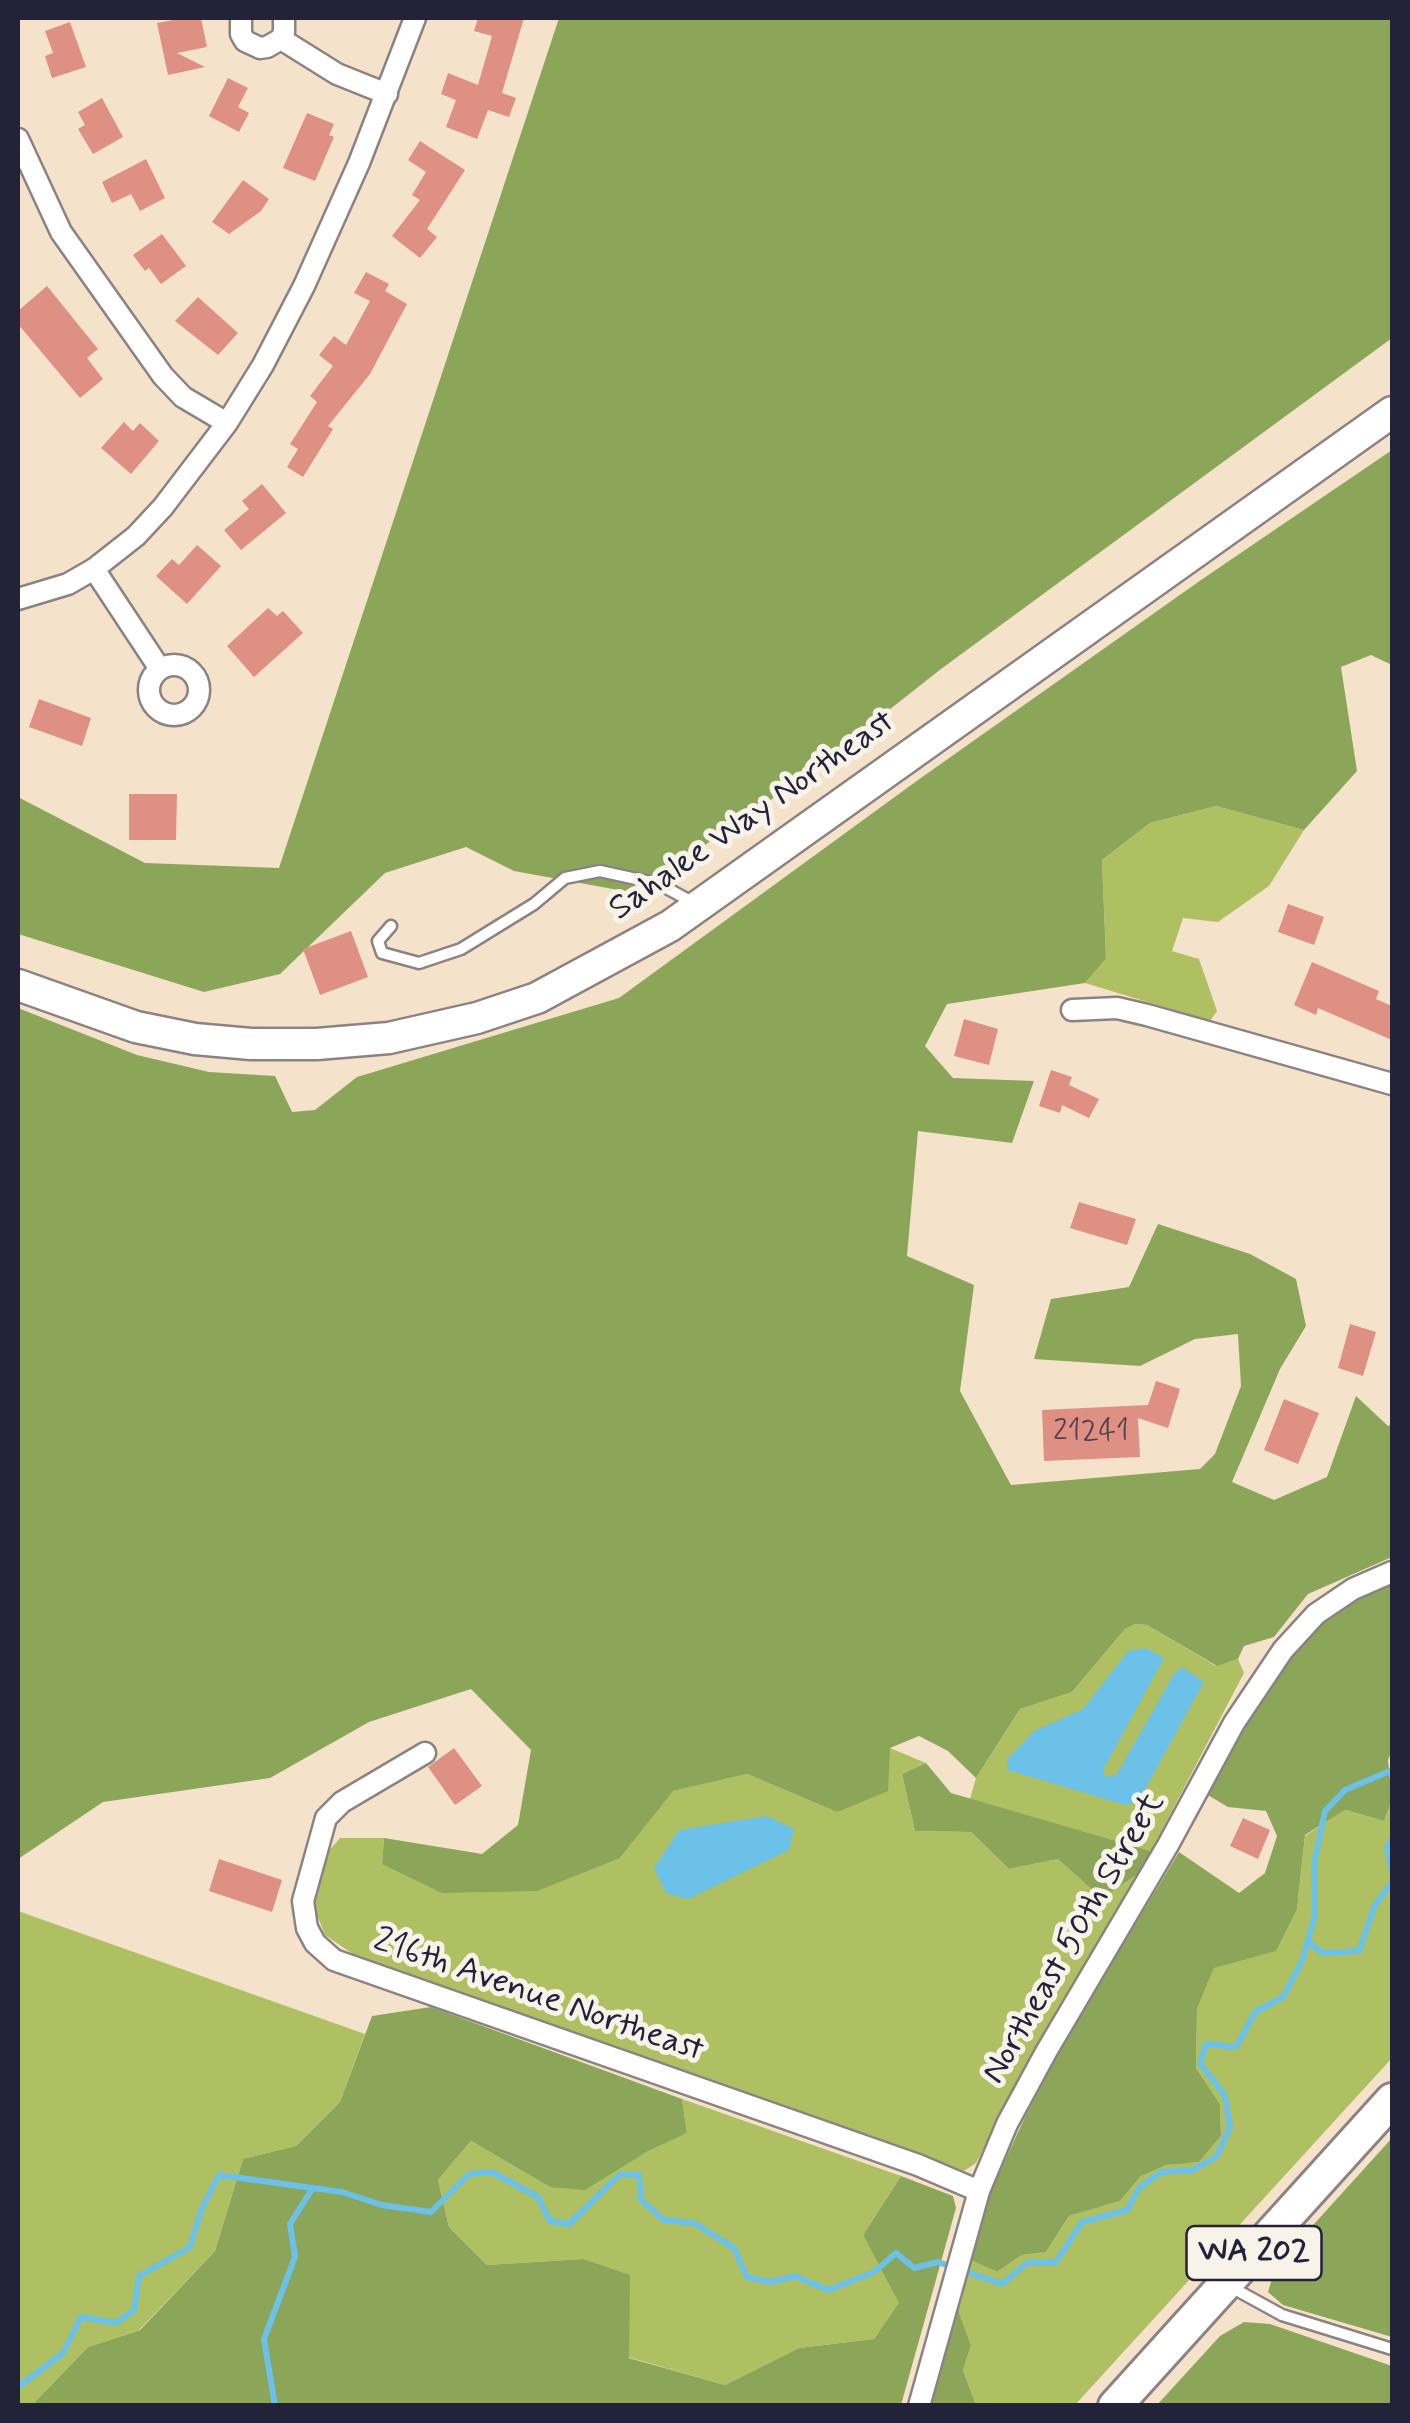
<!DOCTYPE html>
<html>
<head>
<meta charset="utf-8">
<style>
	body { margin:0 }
	#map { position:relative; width:1410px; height:2423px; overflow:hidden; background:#f5e2ca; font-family:Mynerve,sans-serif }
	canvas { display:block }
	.frame { position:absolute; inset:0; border:20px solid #22223b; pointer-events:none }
</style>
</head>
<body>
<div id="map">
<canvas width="1410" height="2423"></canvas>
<div class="frame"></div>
</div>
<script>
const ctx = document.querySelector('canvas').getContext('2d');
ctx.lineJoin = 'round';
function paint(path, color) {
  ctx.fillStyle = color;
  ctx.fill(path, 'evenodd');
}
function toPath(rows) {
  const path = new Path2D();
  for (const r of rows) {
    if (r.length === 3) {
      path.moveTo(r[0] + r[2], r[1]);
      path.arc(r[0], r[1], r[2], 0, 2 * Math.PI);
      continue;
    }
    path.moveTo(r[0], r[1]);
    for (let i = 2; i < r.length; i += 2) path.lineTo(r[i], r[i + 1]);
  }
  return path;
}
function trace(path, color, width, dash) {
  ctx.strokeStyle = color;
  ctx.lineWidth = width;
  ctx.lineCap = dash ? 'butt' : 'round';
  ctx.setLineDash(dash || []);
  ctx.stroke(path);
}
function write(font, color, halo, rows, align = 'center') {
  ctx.font = font + ' Mynerve,sans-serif';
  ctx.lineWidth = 10;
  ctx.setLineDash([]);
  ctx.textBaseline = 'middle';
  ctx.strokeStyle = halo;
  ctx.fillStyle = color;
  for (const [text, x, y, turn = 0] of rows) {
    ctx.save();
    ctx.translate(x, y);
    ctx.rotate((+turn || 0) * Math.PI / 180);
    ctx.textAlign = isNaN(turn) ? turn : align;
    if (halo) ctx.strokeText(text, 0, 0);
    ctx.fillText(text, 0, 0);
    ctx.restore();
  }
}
paint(toPath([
	[1216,806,1304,830,1269,886,1218,922,1183,918,1172,951,1199,959,1217,1011,1210,1021,1085,983,1106,959,1102,860,1150,823],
	[1135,1624,1147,1625,1216,1666,1238,1659,1244,1673,1151,1851,970,1799,976,1778,1020,1709,1072,1692,1125,1629],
	[890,1748,926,1763,902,1774,915,1831,971,1832,1009,1869,1058,1859,1102,1899,1139,1873,1049,2025,976,2163,964,2171,353,1954,325,1935,314,1907,326,1854,340,1838,384,1838,382,1864,620,1858,672,1791,747,1774,837,1812],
	[1392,1800,1392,2058,1075,2405,976,2405,963,2370,971,2345,957,2307,968,2259,997,2272,1022,2255,1046,2252,1069,2216,1120,2201,1141,2176,1166,2164,1199,2162,1221,2136,1220,2104,1196,2068,1197,2009,1214,1968,1297,1909,1305,1836,1344,1810,1384,1821],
	[18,1911,365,2034,340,2102,296,2146,243,2159,215,2251,139,2330,88,2347,32,2405,18,2406],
	[682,2099,901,2176,863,2235,900,2303,874,2339,799,2348,725,2385,628,2357,583,2259,487,2265,449,2227,438,2180,471,2141,550,2187,687,2133]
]), '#afc063');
paint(toPath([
	[559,18,1392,18,1392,338,941,669,804,777,635,893,514,871,466,847,385,873,280,974,204,992,18,934,18,797,145,863,279,868],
	[1392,450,1392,665,1371,655,1341,667,1357,771,1304,830,1216,806,1150,823,1102,860,1106,959,1085,983,947,1004,925,1046,953,1078,1034,1081,1012,1143,918,1131,907,1256,974,1285,960,1391,1011,1485,1200,1469,1215,1454,1241,1386,1238,1334,1195,1339,1140,1366,1034,1359,1051,1299,1129,1287,1158,1224,1250,1254,1296,1279,1306,1326,1280,1369,1232,1482,1274,1500,1327,1477,1356,1396,1388,1426,1392,1424,1392,1557,1308,1594,1274,1637,1244,1646,1238,1659,1217,1666,1147,1625,1135,1624,1125,1629,1072,1692,1020,1709,976,1778,948,1751,919,1736,890,1748,888,1791,837,1812,747,1774,673,1791,620,1858,537,1891,442,1893,382,1864,384,1838,482,1854,518,1825,531,1750,471,1689,369,1722,270,1778,103,1802,18,1859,18,1008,137,1055,209,1072,275,1076,292,1112,315,1110,357,1077,619,998,918,780,1201,580],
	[1392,1583,1392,1750,1388,1760,1392,1800,1384,1821,1345,1810,1305,1835,1297,1909,1276,1951,1214,1968,1197,2009,1196,2068,1220,2104,1221,2136,1199,2162,1166,2165,1141,2176,1120,2201,1069,2216,1046,2252,1022,2255,997,2272,968,2259,991,2191,1025,2117,1069,2034,1179,1852,1239,1893,1265,1873,1277,1836,1266,1811,1228,1807,1206,1794,1249,1718,1292,1654,1333,1613],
	[926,1763,951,1793,1151,1851,1139,1873,1102,1899,1058,1859,1009,1869,971,1832,915,1831,902,1774],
	[431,2007,682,2099,687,2133,648,2151,585,2190,550,2187,471,2141,438,2180,449,2227,487,2265,583,2259,630,2275,629,2358,725,2385,799,2348,874,2339,899,2303,863,2235,901,2176,953,2196,956,2208,901,2405,32,2405,88,2347,140,2330,215,2251,243,2159,296,2146,340,2102,372,2016],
	[1392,2138,1392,2337,1283,2305,1268,2292,1276,2266],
	[957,2307,971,2345,963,2370,976,2405,931,2406],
	[1244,2322,1270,2324,1392,2366,1392,2405,1157,2405,1220,2336]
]), '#8ba659');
paint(toPath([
	[1146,1648,1164,1658,1103,1770,1106,1777,1117,1774,1174,1674,1182,1667,1204,1682,1138,1802,1125,1805,1008,1770,1007,1759,1034,1731,1083,1709,1128,1651],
	[767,1816,794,1829,789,1850,688,1899,666,1893,654,1868,679,1830]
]), '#6cc1e8');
trace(toPath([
	[1392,1838,1387,1848,1392,1872],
	[1308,1941,1322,1953,1359,1951,1375,1905,1392,1882],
	[18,2387,63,2353,81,2317,116,2323,134,2310,139,2276,190,2247,201,2210,219,2175,342,2192,382,2205,431,2212,469,2174,492,2172,538,2197,550,2221,569,2224,619,2175,639,2175,641,2200,664,2220,694,2223,734,2248,747,2277,770,2282,795,2276,828,2290,874,2272,896,2253,914,2268,938,2262,1002,2284,1027,2263,1056,2262,1082,2222,1127,2210,1139,2188,1161,2172,1193,2170,1217,2156,1230,2127,1225,2096,1200,2063,1206,2044,1236,2047,1255,2012,1283,1997,1302,1961,1315,1915,1314,1863,1325,1811,1345,1790,1392,1770],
	[275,2406,264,2339,295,2257,290,2224,312,2189]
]), '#6cc1e8', 6);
paint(toPath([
	[184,18,201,18,207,47,177,53,205,67,168,75,157,23],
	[478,18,524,18,502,93,516,98,509,117,488,110,477,139,446,127,456,100,441,94,448,73,478,85,492,36,474,31],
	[70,22,86,67,52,78,45,56,53,53,45,31],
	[228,78,248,88,238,107,249,113,239,132,209,116],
	[102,98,123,137,93,154,78,129,85,125,78,112],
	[307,113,334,124,329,135,334,137,315,181,283,168],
	[420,141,465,170,427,229,437,237,420,258,392,236,420,200,412,195,426,172,408,160],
	[146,159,165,198,140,211,131,194,112,203,102,182],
	[243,180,269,199,261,211,229,234,212,222],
	[162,234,186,266,161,284,149,268,145,271,133,255],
	[366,272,389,284,385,291,407,304,370,374,328,426,333,429,303,477,287,467,298,449,290,444,317,402,310,396,333,366,319,355,334,336,346,345,370,301,354,293],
	[47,286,98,349,87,358,103,379,80,398,18,324,18,311],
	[198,297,238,333,218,355,175,321],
	[124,422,133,431,140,423,159,441,131,474,101,448],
	[262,484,286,513,241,550,224,530,249,509,242,501],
	[197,545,221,566,187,604,156,576,172,559,179,565],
	[268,608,277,616,283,611,303,633,254,677,227,646],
	[39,699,91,718,82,746,29,727],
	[129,794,177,794,176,840,129,840],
	[1288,904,1324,917,1314,945,1278,932],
	[351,931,368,977,320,995,303,949],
	[1312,962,1379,991,1376,999,1392,1006,1392,1040,1318,1008,1316,1015,1294,1005],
	[964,1019,998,1029,989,1065,954,1056],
	[1051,1070,1072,1077,1069,1085,1099,1099,1089,1118,1062,1105,1060,1113,1039,1106],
	[1079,1202,1136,1219,1127,1245,1070,1228],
	[1350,1324,1376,1332,1363,1376,1338,1368],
	[1156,1381,1180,1389,1168,1428,1138,1418,1140,1457,1044,1461,1042,1410,1148,1405],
	[1284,1399,1319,1413,1298,1464,1264,1450],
	[454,1748,482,1786,455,1805,428,1767],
	[1243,1818,1270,1830,1258,1859,1230,1846],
	[219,1859,282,1880,272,1912,209,1891]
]), '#de9082');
const service = toPath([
	[391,926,378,941,382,953,419,963,461,949,534,904,565,878,600,871,659,884,694,903],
	[1231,2287,1282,2315,1392,2349]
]);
const minor = toPath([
	[241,18,241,34,245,41,260,48,267,47,281,39,284,32,284,18],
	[281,39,337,74,387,94],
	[18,139,61,232,163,376,183,397,227,423],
	[94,569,160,669],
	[18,599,68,584,94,569,136,536,163,507,227,423,263,365,304,286,359,163,415,18],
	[174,690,25],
	[1072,1010,1117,1008,1147,1015,1392,1084],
	[425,1753,342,1802,326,1818,303,1901,307,1928,315,1943,334,1960,918,2165,979,2191],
	[919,2406,979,2191,1007,2124,1046,2052,1168,1845,1234,1723,1283,1650,1316,1614,1353,1589,1392,1572]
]);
const secondary = toPath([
	[18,985,136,1027,195,1039,251,1044,317,1044,389,1038,477,1018,537,998,670,926,1392,412]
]);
const primary = toPath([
	[1115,2406,1392,2100]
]);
trace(service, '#8c8282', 15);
trace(minor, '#8c8282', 25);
trace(secondary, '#8c8282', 35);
trace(primary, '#8c8282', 38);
trace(service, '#fff', 10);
trace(minor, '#fff', 20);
trace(secondary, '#fff', 30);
trace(primary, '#fff', 32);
write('30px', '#513e4d', null, [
	["21241",1091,1433]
]);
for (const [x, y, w] of [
	[1254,2253,135]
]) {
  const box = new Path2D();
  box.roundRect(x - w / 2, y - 27, w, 54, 8);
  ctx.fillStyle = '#f7f3e8';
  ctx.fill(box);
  trace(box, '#22223b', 2.5);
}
write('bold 32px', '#22223b', null, [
	["WA 202",1254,2253]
]);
write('35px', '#22223b', '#f7f3e8', [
	["Sahalee Way Northeast",753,817,-35],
	["Northeast 50th Street",1075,1939,-60],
	["216th Avenue Northeast",538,1997,19]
]);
</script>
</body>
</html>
